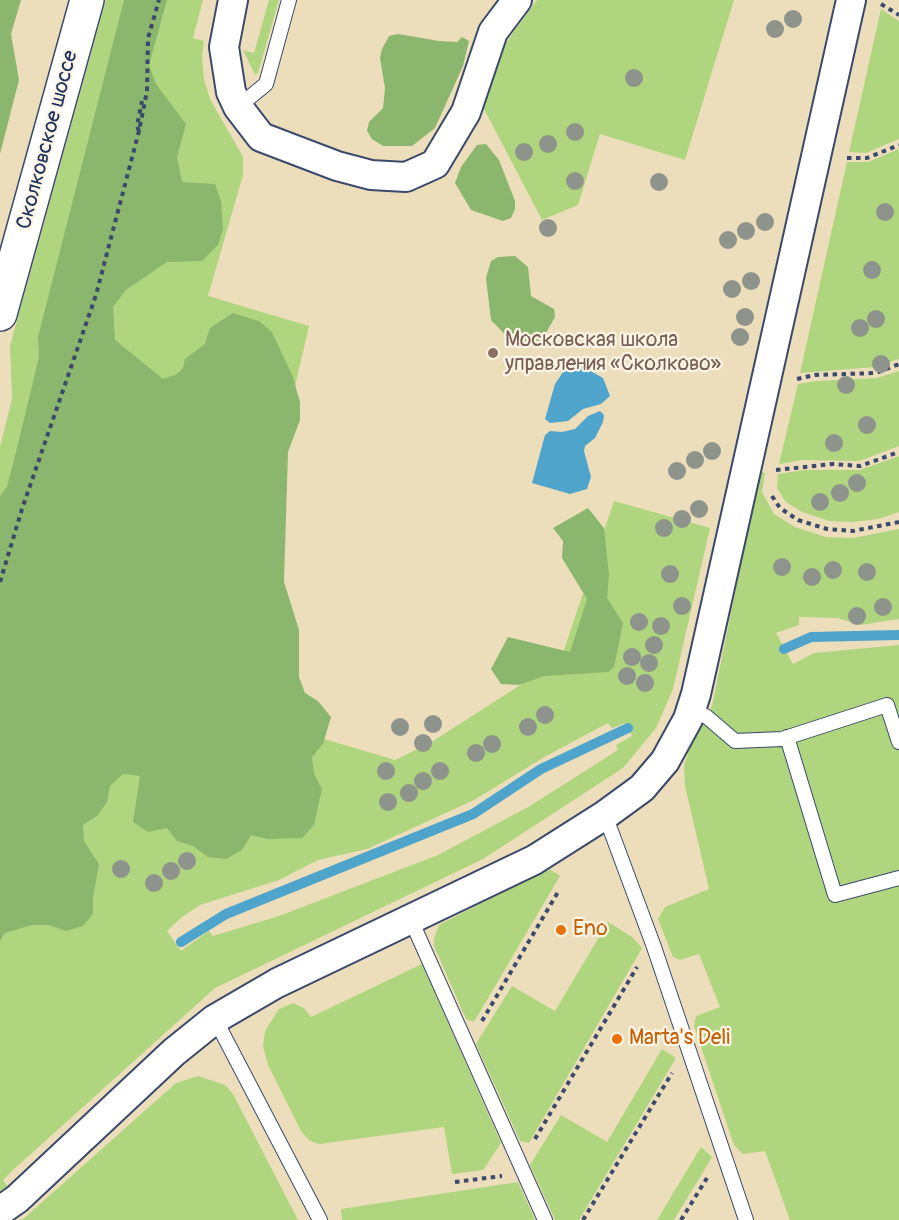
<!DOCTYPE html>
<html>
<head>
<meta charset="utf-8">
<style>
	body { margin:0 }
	canvas { display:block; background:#eddebb }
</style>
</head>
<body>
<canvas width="899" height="1220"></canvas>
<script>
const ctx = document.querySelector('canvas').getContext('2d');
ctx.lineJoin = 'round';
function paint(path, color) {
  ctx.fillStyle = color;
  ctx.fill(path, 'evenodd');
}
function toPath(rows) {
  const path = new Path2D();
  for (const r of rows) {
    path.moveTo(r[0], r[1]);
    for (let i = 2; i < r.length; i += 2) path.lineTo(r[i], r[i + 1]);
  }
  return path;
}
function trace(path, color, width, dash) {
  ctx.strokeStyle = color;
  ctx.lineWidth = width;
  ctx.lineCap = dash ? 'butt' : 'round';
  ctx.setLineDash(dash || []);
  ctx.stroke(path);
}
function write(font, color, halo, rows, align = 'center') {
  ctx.font = font + ' Pangolin,sans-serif';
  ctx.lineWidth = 4.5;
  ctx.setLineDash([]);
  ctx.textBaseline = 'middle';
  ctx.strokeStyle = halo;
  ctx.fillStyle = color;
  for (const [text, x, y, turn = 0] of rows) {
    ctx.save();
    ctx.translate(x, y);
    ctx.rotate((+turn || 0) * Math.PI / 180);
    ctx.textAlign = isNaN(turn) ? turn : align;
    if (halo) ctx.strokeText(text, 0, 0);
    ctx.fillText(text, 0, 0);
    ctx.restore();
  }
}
paint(toPath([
	[106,0,203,0,193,38,204,41,202,56,204,79,210,99,243,157,243,175,208,296,309,326,266,511,294,730,395,760,430,743,561,659,614,501,710,528,673,689,656,728,623,768,483,859,215,988,13,1170,3,1180,8,1187,0,1191,0,447,12,399,10,346],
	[608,723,612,728,626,723,632,736,616,745,618,750,530,806,438,855,279,916,213,936,209,931,181,951,167,931,182,917,200,905,279,880,318,860,367,849,474,800,546,756],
	[269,0,279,0,258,73,255,75,243,50,254,53],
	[537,0,734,0,685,160,600,134,578,205,542,220,482,105,503,47],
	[881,9,899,21,899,139,866,153,849,152],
	[899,149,899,359,875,367,800,373,847,162,868,162],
	[899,371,899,446,859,461,803,460,779,464,798,384,816,381,877,378],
	[899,456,899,512,878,519,853,522,829,521,802,512,786,502,777,488,778,474,804,470,860,470],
	[760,471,765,473,762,492,774,514,795,527,826,537,853,538,899,529,899,619,860,625,837,618,799,617,799,625,776,633,793,664,814,653,899,645,899,1220,790,1220,765,1151,743,1154,734,1145,694,1026,696,1016,720,1007,699,954,680,960,673,957,658,919,665,907,709,889,685,786,684,766,690,747,712,706],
	[551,870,560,876,474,1022,466,1019,434,946,434,939,439,925,543,871],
	[608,922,632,937,642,948,529,1143,520,1141,476,1044,512,986,555,1011],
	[422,964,501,1143,483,1170,452,1174,444,1127,320,1144,310,1141,301,1131,268,1065,263,1046,265,1031,279,1009,293,1003,304,1008,311,1017],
	[662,1049,676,1058,579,1220,555,1220,530,1165,561,1115,607,1142],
	[198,1076,225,1085,233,1094,298,1220,22,1220,176,1083],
	[701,1147,712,1157,674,1220,657,1220],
	[518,1182,535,1220,342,1220,341,1209]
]), '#afd57e');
paint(toPath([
	[0,0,21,0,11,34,19,80,0,154],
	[124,0,167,0,149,65,156,84,186,124,177,157,182,182,215,184,221,201,223,229,218,245,202,261,167,262,126,290,113,307,115,340,163,379,177,374,183,368,185,359,205,344,210,328,233,313,259,321,272,332,293,377,300,402,300,420,288,452,284,582,299,630,299,677,305,693,318,701,331,717,323,744,312,757,314,774,322,789,314,825,302,838,268,839,251,835,242,850,226,859,208,857,193,846,177,841,167,828,148,832,133,822,140,776,123,774,110,786,107,802,97,816,83,825,84,841,99,864,93,897,93,914,83,926,66,931,49,925,32,925,5,933,0,941,0,496,7,487,16,452,39,357,38,337],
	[398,34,439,41,457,42,462,37,469,41,463,66,435,128,412,146,383,146,372,139,367,131,369,122,383,108,385,88,380,58,382,49,389,36],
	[486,144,499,160,515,201,515,209,511,218,503,221,471,210,455,183,461,167,477,145],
	[515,256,528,267,531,296,554,309,555,317,542,340,515,345,491,320,486,278,491,261,498,257],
	[588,508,604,528,609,575,607,598,623,623,614,667,608,672,544,676,519,685,501,684,491,669,508,637,570,652,587,599,562,558,563,541,553,528]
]), '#8bb66d');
paint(toPath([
	[576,363,603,378,610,396,601,404,583,409,568,421,550,423,545,419,555,384,565,369],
	[600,411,604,415,603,422,595,438,585,446,584,451,591,477,587,489,570,494,532,483,545,435,550,431,562,432,575,429,588,416]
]), '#4fa4cb');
trace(toPath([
	[784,649,811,637,899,635],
	[181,942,226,914,473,814,541,769,628,728]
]), '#4fa4cb', 10);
const service = toPath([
	[238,107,266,84,289,0],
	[692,709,707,717,735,741,782,739,887,705,899,742],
	[787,737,835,895,899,878],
	[605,815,654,947,746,1220],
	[411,920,545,1220],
	[215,1019,320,1220]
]);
const minor = toPath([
	[233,0,224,47,231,92,238,107,261,137,337,166,371,175,406,177,435,164,466,112,493,32,517,0],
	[0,1211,17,1199,174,1052,215,1019,277,983,534,860,605,815,642,788,665,761,688,719,696,694,851,0]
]);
const tertiary = toPath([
	[0,314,87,0]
]);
trace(service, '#3a496c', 16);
trace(minor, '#3a496c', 32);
trace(tertiary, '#3a496c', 36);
trace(toPath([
	[881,4,899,15],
	[139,131,137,126,142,101],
	[847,158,867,158,899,145],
	[797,379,815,375,876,373,899,364],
	[776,470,833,464,860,466,899,452],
	[772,496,780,508,798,520,827,529,853,531,899,522],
	[0,582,22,509,96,295,139,131,147,91,148,38,159,0],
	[482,1021,558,892],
	[535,1139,637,967],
	[455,1182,502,1176],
	[583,1220,672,1073],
	[681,1220,707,1178]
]), '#3a496c', 4, [4.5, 4.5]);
trace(service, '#fff', 14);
trace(minor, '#fff', 28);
trace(tertiary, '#fff', 33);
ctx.fillStyle = '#8e948c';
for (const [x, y] of [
	[793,19],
	[775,29],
	[634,78],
	[575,132],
	[548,144],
	[524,152],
	[575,181],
	[659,182],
	[885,212],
	[765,222],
	[548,228],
	[746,231],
	[728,240],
	[872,270],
	[751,281],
	[732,289],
	[745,317],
	[876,319],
	[860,328],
	[740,337],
	[881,364],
	[846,385],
	[867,425],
	[834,443],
	[712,451],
	[695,460],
	[677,471],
	[857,483],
	[840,493],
	[820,502],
	[699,509],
	[682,519],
	[664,528],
	[782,567],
	[833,570],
	[867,572],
	[670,574],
	[812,577],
	[682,606],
	[883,607],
	[857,616],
	[639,622],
	[661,626],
	[654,645],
	[632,657],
	[649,663],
	[627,676],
	[645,683],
	[545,715],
	[433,724],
	[400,727],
	[528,727],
	[423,743],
	[492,744],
	[476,753],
	[386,771],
	[440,771],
	[423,781],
	[409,793],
	[388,802],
	[187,861],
	[121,869],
	[171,871],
	[154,883]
]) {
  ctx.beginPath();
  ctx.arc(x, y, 9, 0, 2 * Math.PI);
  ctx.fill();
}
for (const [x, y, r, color] of [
	[493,353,6,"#8d6e63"],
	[561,930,6,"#e8710a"],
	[617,1039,6,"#e8710a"]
]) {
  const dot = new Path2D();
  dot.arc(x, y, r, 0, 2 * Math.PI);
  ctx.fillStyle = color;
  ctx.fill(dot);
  trace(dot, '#fcf5e5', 2);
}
write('21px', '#1b2f5e', '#fcf5e5', [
	["Сколковское шоссе",48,140,-75]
]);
write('21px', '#785e54', '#fcf5e5', [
	["Московская школа",505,341],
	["управления «Сколково»",505,365]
], 'left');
write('21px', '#c56008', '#fcf5e5', [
	["Eno",573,930],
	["Marta's Deli",629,1039]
], 'left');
</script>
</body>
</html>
